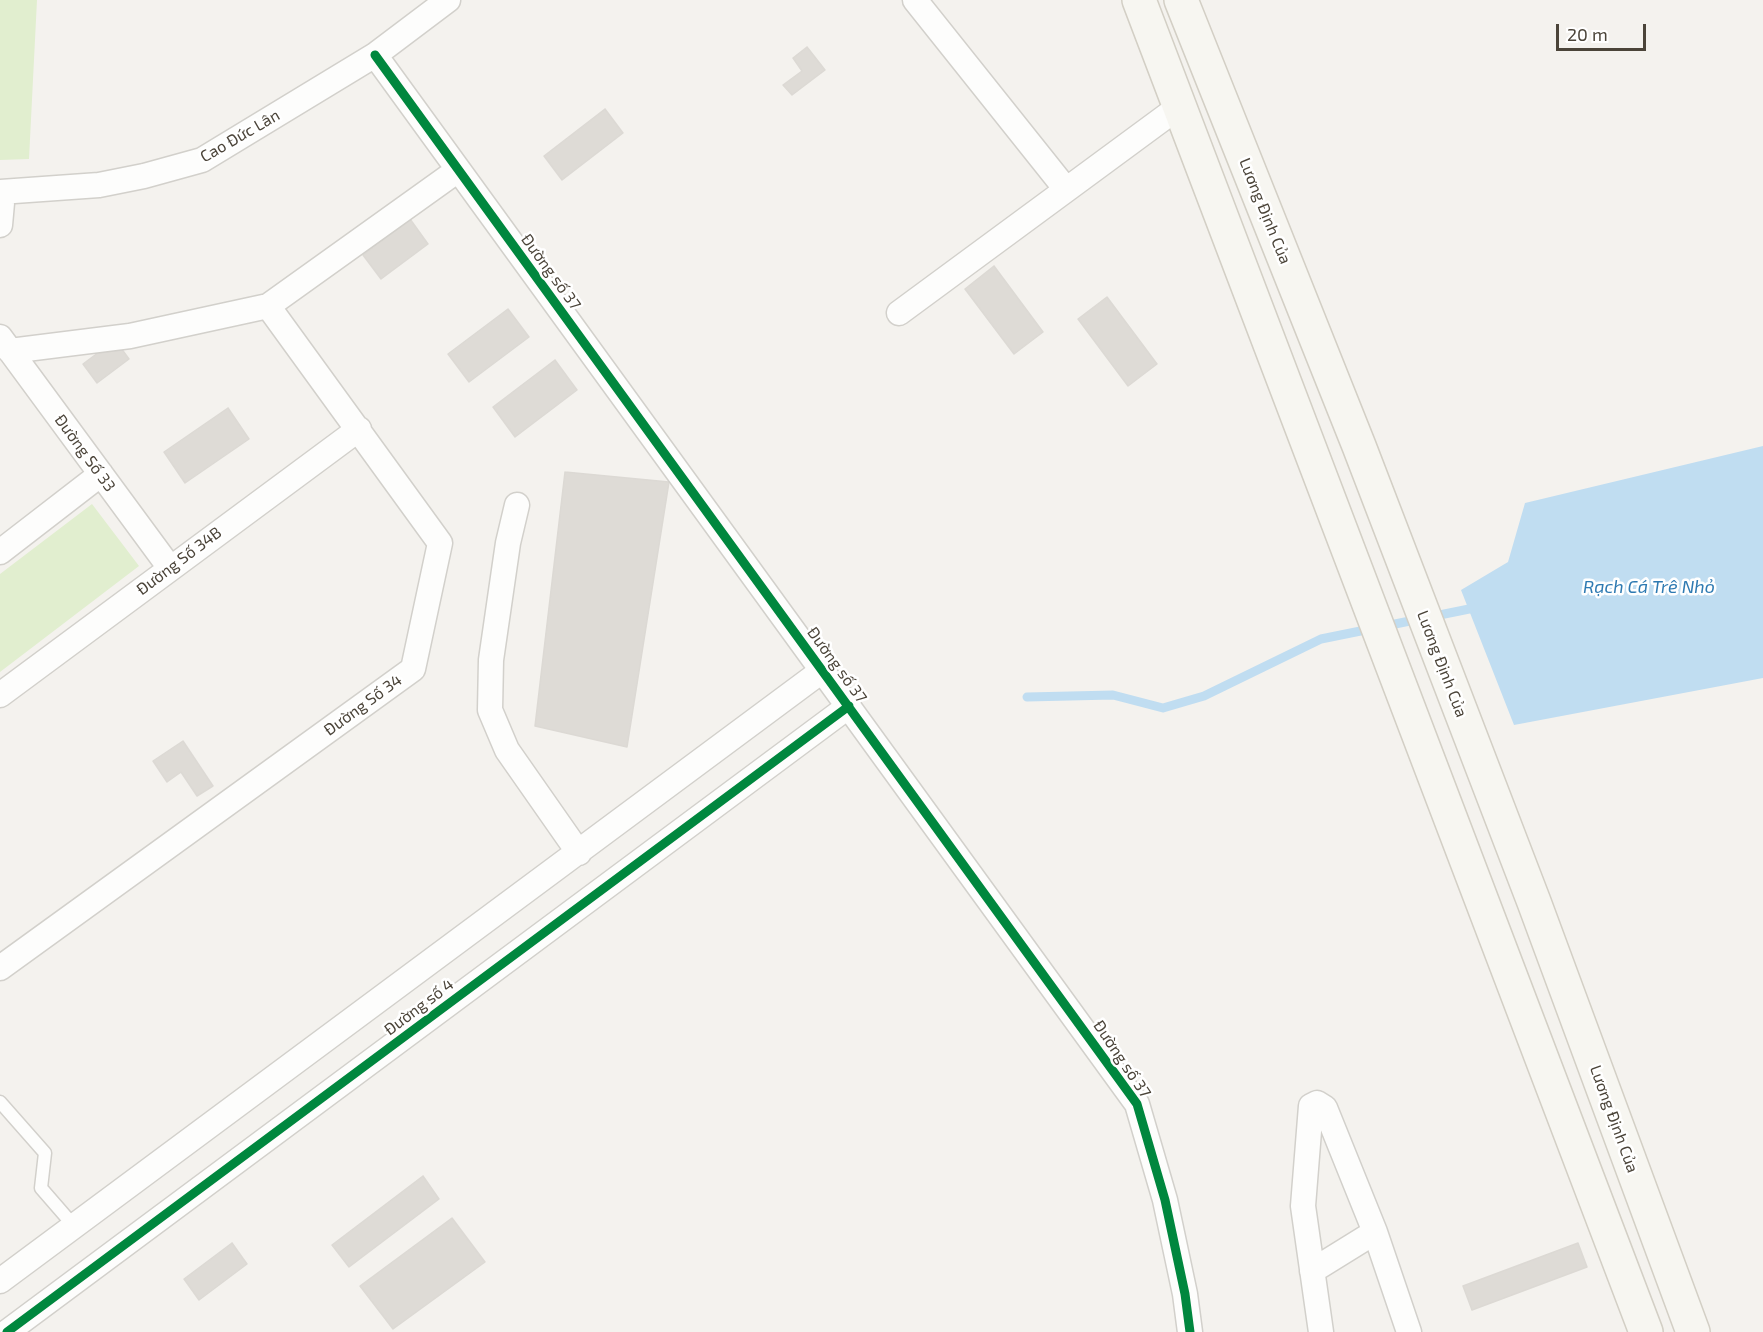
<!DOCTYPE html>
<html>
<head>
<meta charset="utf-8">
<style>
	body { margin:0 }
	#map { position:relative; width:1763px; height:1332px; overflow:hidden; background:#f4f2ee; font-family:"Exo 2",sans-serif }
	canvas { display:block }
	.scale { position:absolute; left:1556px; top:24px; width:90px; height:27px; box-sizing:border-box; border:3px solid #4b4439; border-top:0; padding-left:8px; font-size:18px; line-height:21px; white-space:nowrap; color:#4b4439; -webkit-text-stroke:4px #fff; paint-order:stroke }
</style>
</head>
<body>
<div id="map">
<canvas width="1763" height="1332"></canvas>
<div class="scale">20 m</div>
</div>
<script>
const ctx = document.querySelector('canvas').getContext('2d');
ctx.lineJoin = 'round';
function paint(path, color) {
  ctx.fillStyle = color;
  ctx.fill(path, 'evenodd');
}
function toPath(rows) {
  const path = new Path2D();
  for (const r of rows) {
    path.moveTo(r[0], r[1]);
    for (let i = 2; i < r.length; i += 2) path.lineTo(r[i], r[i + 1]);
  }
  return path;
}
function trace(path, color, width, dash) {
  ctx.strokeStyle = color;
  ctx.lineWidth = width;
  ctx.lineCap = dash ? 'butt' : 'round';
  ctx.setLineDash(dash || []);
  ctx.stroke(path);
}
function write(font, color, halo, rows, align = 'center') {
  ctx.font = font + ' "Exo 2",sans-serif';
  ctx.lineWidth = 5;
  ctx.setLineDash([]);
  ctx.textBaseline = 'middle';
  ctx.strokeStyle = halo;
  ctx.fillStyle = color;
  for (const [text, x, y, turn = 0] of rows) {
    ctx.save();
    ctx.translate(x, y);
    ctx.rotate((+turn || 0) * Math.PI / 180);
    ctx.textAlign = isNaN(turn) ? turn : align;
    if (halo) ctx.strokeText(text, 0, 0);
    ctx.fillText(text, 0, 0);
    ctx.restore();
  }
}
paint(toPath([
	[0,0,37,0,29,159,0,160],
	[92,504,139,566,0,672,0,574]
]), '#e1eecf');
paint(toPath([
	[1763,446,1763,678,1514,725,1461,590,1508,562,1525,503]
]), '#c0ddf1');
trace(toPath([
	[1027,697,1113,695,1163,708,1204,696,1321,639,1479,607]
]), '#c0ddf1', 9);
const building = toPath([
	[807,47,825,70,792,95,783,85,802,71,793,58,807,47],
	[605,109,623,133,562,180,544,156,605,109],
	[410,219,428,244,381,279,363,255,410,219],
	[994,266,1043,332,1014,354,965,289,994,266],
	[1107,297,1157,364,1128,386,1078,319,1107,297],
	[508,309,529,337,469,382,448,354,508,309],
	[115,340,129,359,97,383,83,364,115,340],
	[555,360,577,390,515,437,493,407,555,360],
	[228,408,249,439,185,483,164,452,228,408],
	[565,472,669,482,627,747,535,726,565,472],
	[183,741,213,786,197,796,181,772,167,782,153,761,183,741],
	[423,1176,439,1199,349,1267,332,1245,423,1176],
	[452,1218,485,1262,393,1329,360,1286,452,1218],
	[232,1243,247,1264,199,1300,184,1279,232,1243],
	[1578,1243,1587,1267,1472,1310,1463,1286,1578,1243]
]);
paint(building, '#dedbd6');
trace(building, '#dcd9d4', 1.5);
const lane = toPath([
	[0,1102,45,1153,41,1188,74,1226]
]);
const street = toPath([
	[915,0,1065,188],
	[375,55,1137,1104,1165,1200,1185,1294,1190,1332],
	[0,192,99,185,144,176,202,160,375,55,448,0],
	[0,225,3,192],
	[899,313,1180,106],
	[0,337,170,568],
	[10,351,130,336,268,306,458,170],
	[517,505,508,543,491,660,490,710,507,750,579,853],
	[0,552,101,474],
	[0,695,359,429],
	[0,968,413,669,440,543,268,306],
	[1375,1232,1409,1332],
	[1312,1271,1375,1232,1325,1108,1317,1103,1311,1106,1303,1206,1321,1332],
	[0,1281,823,670],
	[7,1332,849,706]
]);
const secondary = toPath([
	[1139,0,1646,1332],
	[1181,0,1359,446,1534,902,1693,1332]
]);
trace(lane, '#d2d0cb', 15);
trace(street, '#d2d0cb', 27);
trace(secondary, '#d3cfc5', 36);
trace(lane, '#fdfdfc', 12);
trace(street, '#fdfdfc', 24);
trace(secondary, '#f7f6f1', 33);
trace(toPath([
	[375,55,1137,1104,1165,1200,1185,1294,1190,1332],
	[7,1332,849,706]
]), '#00873e', 9);
write('16px', '#4b4439', '#fff', [
	["Cao Đức Lân",240,136,-30],
	["Lương Định Của",1265,211,68],
	["Đường số 37",551,272,54],
	["Đường Số 33",85,453,54],
	["Đường Số 34B",179,561,-37],
	["Lương Định Của",1442,664,69],
	["Đường số 37",837,665,54],
	["Đường Số 34",363,705,-36],
	["Đường số 4",419,1007,-37],
	["Đường số 37",1122,1059,56],
	["Lương Định Của",1614,1119,70]
]);
write('italic 18px', '#2e7ab2', '#fff', [
	["Rạch Cá Trê Nhỏ",1649,587]
]);
</script>
</body>
</html>
